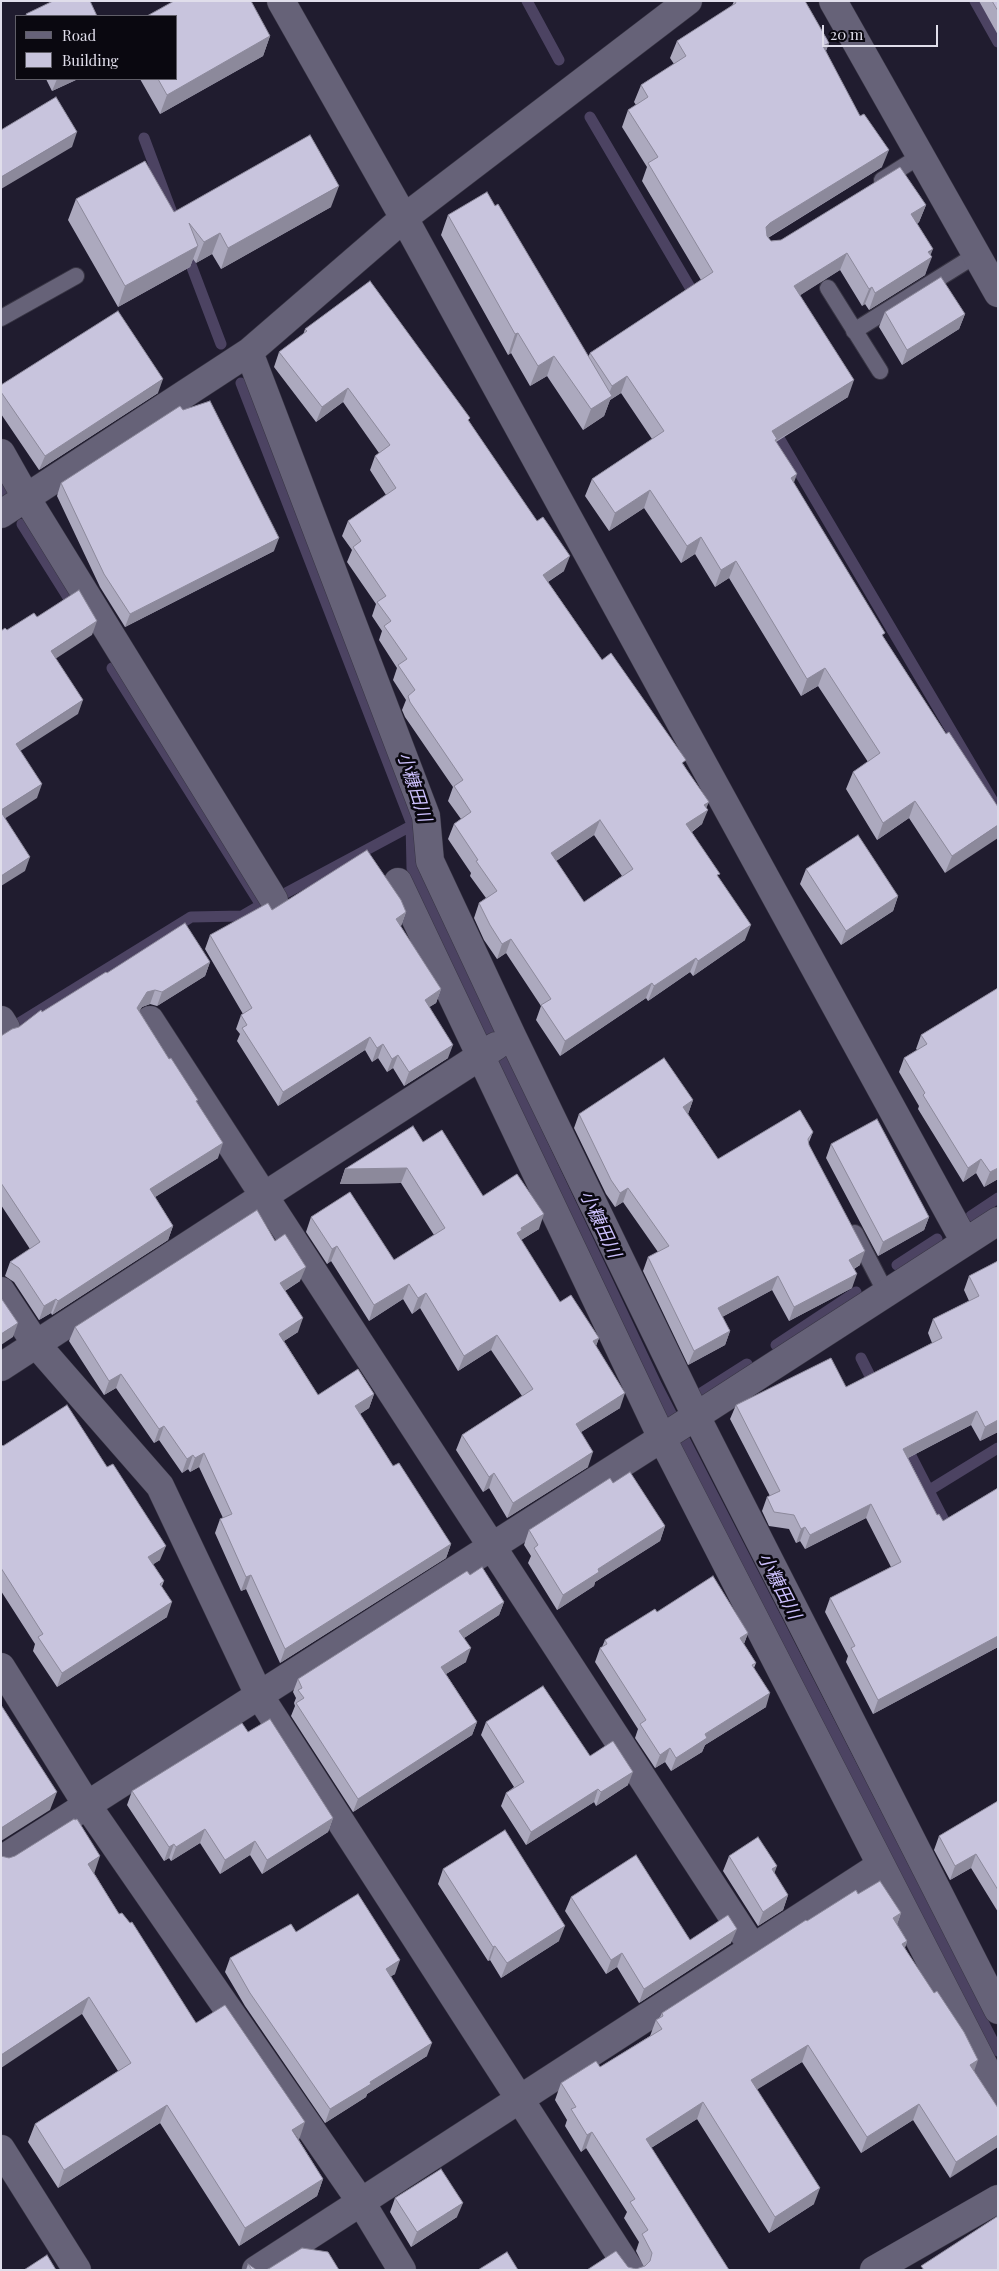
<!DOCTYPE html>
<html>
<head>
<meta charset="utf-8">
<style>
	body { margin:0 }
	#map { position:relative; width:999px; height:2271px; overflow:hidden; background:#201c2f; font-family:"Playfair Display",serif }
	canvas { display:block }
	.frame { position:absolute; inset:0; border:2px solid #e0deeb; pointer-events:none }
	.legend { position:absolute; left:15px; top:15px; width:162px; height:65px; box-sizing:border-box; background:#0a0810; border:1px solid #605e68; margin:0; padding:6px 9px; list-style:none; font-size:15px; color:#e0deeb }
	.legend li { display:flex; align-items:center; gap:10px; height:25px }
	.legend b { width:25px; border:1px solid #605e68 }
	.scale { position:absolute; left:822px; top:25px; width:116px; height:22px; box-sizing:border-box; border:2px solid #e0deeb; border-top:0; padding-left:6px; font-size:15px; line-height:18px; white-space:nowrap; color:#e0deeb; -webkit-text-stroke:4px #0a0810; paint-order:stroke }
</style>
</head>
<body>
<div id="map">
<canvas width="999" height="2271"></canvas>
<div class="frame"></div>
<ul class="legend">
<li><b style="height:6px;background:#666278"></b>Road</li>
<li><b style="height:14px;background:#c8c4dd"></b>Building</li>
</ul>
<div class="scale">20 m</div>
</div>
<script>
const ctx = document.querySelector('canvas').getContext('2d');
ctx.lineJoin = 'round';
function toPath(rows) {
  const path = new Path2D();
  for (const r of rows) {
    path.moveTo(r[0], r[1]);
    for (let i = 2; i < r.length; i += 2) path.lineTo(r[i], r[i + 1]);
  }
  return path;
}
function trace(path, color, width, dash) {
  ctx.strokeStyle = color;
  ctx.lineWidth = width;
  ctx.lineCap = dash ? 'butt' : 'round';
  ctx.setLineDash(dash || []);
  ctx.stroke(path);
}
function paint(path, color) {
  ctx.fillStyle = color;
  ctx.fill(path, 'evenodd');
}
function write(font, color, halo, rows, align = 'center') {
  ctx.font = font + ' "Playfair Display","Noto Sans JP",serif';
  ctx.lineWidth = 5;
  ctx.setLineDash([]);
  ctx.textBaseline = 'middle';
  ctx.strokeStyle = halo;
  ctx.fillStyle = color;
  for (const [text, x, y, turn = 0] of rows) {
    ctx.save();
    ctx.translate(x, y);
    ctx.rotate((+turn || 0) * Math.PI / 180);
    ctx.textAlign = isNaN(turn) ? turn : align;
    if (halo) ctx.strokeText(text, 0, 0);
    ctx.fillText(text, 0, 0);
    ctx.restore();
  }
}
trace(toPath([
	[527,1,559,60],
	[975,1,998,42],
	[590,117,698,301],
	[144,138,172,213],
	[185,249,221,344],
	[241,383,411,822,412,868,657,1386,998,2051],
	[772,426,998,810],
	[1,487,3,491],
	[22,524,76,610],
	[284,894,411,826],
	[16,1025,191,917,242,916,261,905,112,668],
	[971,1216,998,1198],
	[897,1265,937,1239],
	[776,1345,856,1292],
	[861,1358,876,1388],
	[692,1399,747,1364],
	[905,1444,950,1532],
	[928,1491,998,1448]
]), '#4c4362', 11);
const service = toPath([
	[882,180,920,156],
	[828,288,880,371],
	[1,318,76,276],
	[854,331,976,255],
	[855,1233,886,1293]
]);
const minor = toPath([
	[281,1,404,218,965,1242],
	[833,1,998,293],
	[249,352,426,816,430,861,512,1036,696,1416,998,2010],
	[1,453,27,499,274,900],
	[1,514,249,352,404,218,688,1],
	[398,882,662,1438,998,2093],
	[1,1020,6,1028],
	[150,1020,264,1196,496,1046],
	[1,1291,36,1344,160,1486,259,1695,630,2270],
	[1,1367,264,1196,753,1948,256,2270],
	[1,1667,87,1805,361,2202,402,2270],
	[1,1860,662,1438,998,1221],
	[753,1948,881,1865]
]);
const tertiary = toPath([
	[1,2149,77,2270],
	[874,2270,998,2199]
]);
trace(service, '#393645', 18);
trace(minor, '#393645', 29);
trace(tertiary, '#393645', 29);
trace(service, '#666278', 16);
trace(minor, '#666278', 28);
trace(tertiary, '#666278', 28);
paint(toPath([
	[734,1,805,1,829,43,826,51,882,167,768,238,771,241,781,240,926,205,919,222,917,224,930,256,925,275,869,310,865,304,862,306,840,270,800,295,848,397,776,442,794,483,884,638,946,734,998,807,945,873,909,818,877,840,846,789,853,772,868,762,818,686,801,696,729,578,715,587,695,554,681,563,644,508,609,531,585,496,592,479,652,439,621,393,610,400,604,416,583,430,547,376,530,386,511,353,508,355,441,235,448,215,588,357,590,353,701,280,642,181,647,167,622,127,628,110,636,105,634,102,641,85,674,64,670,58,677,41,732,6],
	[979,1,998,1,998,35],
	[270,36,263,56,160,114,140,79,176,79],
	[46,79,78,79,52,91],
	[76,199,174,212,331,207,221,269,212,254,196,263,193,259,190,267,118,307,68,220],
	[885,312,965,314,959,329,902,365,879,327],
	[305,329,469,421,564,571,548,582,602,660,684,765,706,808,702,824,692,832,718,877,745,940,693,976,690,972,648,1001,646,998,560,1056,536,1020,541,1006,506,953,497,959,484,940,474,918,479,903,486,898,470,876,471,873,448,839,454,824,461,819,448,801,453,787,405,717,402,710,406,700,393,680,397,668,379,640,382,631,372,616,376,604,347,562,352,550,342,536,348,521,386,495,370,470,375,456,379,453,343,402,316,422,274,367,279,352,303,335],
	[594,835,622,876,584,902,556,861],
	[1,385,158,393,39,470,1,414],
	[61,483,274,551,125,627,100,587,57,496],
	[806,869,898,896,893,911,841,945,800,884],
	[272,910,406,912,401,926,400,926,441,989,436,1003,429,1007,448,1058,404,1086,393,1068,387,1072,378,1058,372,1062,365,1050,278,1106,237,1041,240,1034,236,1029,241,1015,243,1014,205,949,210,935],
	[210,962,205,976,157,1006,150,1004,142,1007,139,1011,169,1059,197,1102,218,1158,155,1197,173,1226,168,1240,52,1315,51,1313,39,1320,14,1282,5,1276,10,1262,30,1249,1,1205,1,1036,19,1027,42,1012,107,973],
	[998,988,998,1179,984,1187,976,1173,963,1182,918,1109,919,1106,899,1072,904,1058,917,1050,916,1049,921,1035],
	[693,1100,688,1114,718,1159,813,1132,809,1142,809,1145,860,1265,854,1269,852,1288,789,1321,772,1290,722,1317,730,1331,725,1345,688,1365,643,1271,648,1257,658,1252,623,1202,615,1207,606,1194,574,1128,579,1114],
	[423,1142,483,1196,539,1229,521,1240,560,1302,599,1338,596,1346,620,1408,581,1432,588,1467,507,1518,489,1488,483,1492,456,1450,462,1435,522,1396,491,1350,458,1371,420,1308,412,1314,403,1299,369,1321,331,1261,327,1264,306,1232,311,1217,394,1260,434,1235,401,1183,340,1184,345,1169],
	[831,1144,929,1217,924,1230,878,1256,826,1158],
	[275,1241,300,1281,285,1291,298,1332,284,1341,318,1395,374,1394,369,1408,360,1414,393,1466,451,1544,446,1558,280,1663,246,1589,241,1591,215,1533,220,1519,223,1518,199,1467,190,1472,188,1469,182,1473,159,1440,154,1443,116,1388,104,1395,69,1341,75,1327],
	[998,1261,998,1432,980,1441,971,1425,908,1458,937,1515,943,1521,998,1488,998,1647,873,1714,846,1662,848,1656,825,1612,830,1598,891,1567,866,1518,805,1549,800,1541,796,1543,789,1529,769,1526,762,1511,767,1497,770,1496,730,1419,736,1405,846,1387,932,1343,928,1333,933,1319,969,1301,964,1290,969,1276],
	[1,1444,3,1446,160,1560,153,1564,164,1581,162,1586,167,1617,57,1687,33,1651,35,1644,1,1591],
	[613,1483,665,1526,660,1541,595,1582,594,1586,557,1610,528,1563,531,1556,524,1545,529,1530],
	[470,1575,504,1602,499,1615,464,1638,466,1662,446,1674,477,1722,472,1735,353,1812,291,1716,295,1706,294,1703,296,1698,293,1692,298,1679],
	[657,1612,748,1633,744,1644,756,1663,754,1668,766,1707,705,1745,702,1752,671,1771,665,1762,655,1768,635,1738,638,1729,595,1662,600,1648,602,1647,605,1640],
	[486,1722,590,1756,628,1785,596,1806,594,1802,526,1845,501,1806,506,1793,514,1787,481,1735],
	[248,1732,333,1818,328,1832,262,1874,250,1855,220,1874,200,1843,171,1861,169,1858,164,1861,127,1805,132,1791],
	[998,1801,998,1912,971,1868,950,1880,934,1850,939,1836],
	[729,1856,788,1895,783,1910,758,1926,723,1871],
	[443,1869,559,1941,501,1978,490,1960,488,1961,438,1884],
	[94,1873,119,1914,196,2023,299,2140,323,2179,317,2196,239,2246,160,2123,58,2188,28,2142,35,2124,118,2071,82,2014],
	[858,1894,901,1913,897,1924,907,1941,905,1948,974,2071,998,2108,950,2178,913,2120,861,2153,802,2062,757,2089,814,2204,769,2233,697,2119,651,2148,729,2270,587,2270,628,2267,636,2269,644,2267,636,2251,639,2242,624,2218,627,2212,586,2148,581,2152,565,2126,567,2120,555,2100,561,2083,600,2067,650,2036,656,2020,660,2017,662,2013,807,1921],
	[571,1897,690,1940,731,1943,639,2003,617,1967,606,1974,565,1911],
	[296,1932,395,1974,391,1976,427,2056,367,2094,366,2097,325,2123,245,2006,225,1972,230,1958],
	[395,2198,457,2217,411,2247,390,2212],
	[248,2264,255,2269,257,2270,246,2270]
]), '#aca9be');
paint(toPath([
	[270,36,263,56,160,114,167,95],
	[829,43,822,60,823,46],
	[57,79,78,79,52,91],
	[77,132,72,147,1,189,1,177],
	[889,150,882,167,764,240,766,227,770,223],
	[339,186,331,207,221,269,228,248],
	[926,205,919,222,905,231,911,214],
	[220,233,212,254,196,263,204,242],
	[198,246,190,267,118,307,125,286],
	[933,249,929,259,932,257,925,275,869,310,875,293],
	[847,253,840,270,788,303,794,286],
	[872,287,865,304,862,306,869,289],
	[965,314,959,329,902,365,907,350],
	[518,333,511,353,508,355,515,334],
	[554,356,547,376,530,386,538,366],
	[627,376,621,393,610,400,604,416,583,430,591,409,607,399,612,386],
	[163,379,158,393,39,470,45,456],
	[854,380,848,397,776,441,771,456,772,431],
	[348,388,343,402,316,422,322,407],
	[797,474,791,491,791,478],
	[650,490,644,508,609,531,615,513],
	[701,537,695,554,681,563,687,546],
	[279,538,274,551,125,627,130,614],
	[570,556,564,571,537,589,543,575],
	[736,561,729,578,715,587,721,570],
	[97,621,92,635,46,665,51,651],
	[825,668,818,686,801,696,807,679],
	[83,700,78,714,11,757,16,744],
	[42,784,37,798,1,821,1,810],
	[915,801,909,818,877,840,883,823],
	[709,802,705,811,708,810,702,824,681,839,686,824,704,805],
	[600,820,594,835,546,868,551,853],
	[998,825,998,838,945,873,952,856],
	[30,857,25,871,1,886,1,876],
	[898,896,893,911,841,945,846,931],
	[406,912,401,926,391,933,396,919],
	[751,925,745,940,693,976,698,961],
	[511,939,506,953,497,959,502,944],
	[696,958,690,972,648,1001,654,986],
	[210,962,205,976,157,1006,162,992],
	[652,983,646,998,560,1056,565,1041],
	[441,989,436,1003,420,1013,425,1000],
	[155,990,150,1004,142,1007,132,1022,137,1008,147,992],
	[370,1037,365,1050,278,1106,283,1092],
	[383,1044,378,1058,372,1062,377,1048],
	[453,1045,448,1058,404,1086,409,1072],
	[398,1055,393,1068,387,1072,392,1059],
	[693,1100,688,1114,678,1121,683,1107],
	[223,1143,218,1158,144,1204,150,1189],
	[981,1159,976,1173,963,1182,968,1168],
	[407,1168,401,1183,340,1184,345,1169],
	[998,1168,998,1179,984,1187,990,1172],
	[628,1188,623,1202,615,1207,620,1193],
	[544,1214,539,1229,518,1242,517,1233,521,1228],
	[929,1217,924,1230,878,1256,883,1242],
	[173,1226,168,1240,52,1315,58,1301],
	[337,1246,331,1261,327,1264,332,1249],
	[865,1251,860,1265,844,1274,849,1260],
	[306,1267,300,1281,275,1297,280,1283],
	[857,1274,852,1288,789,1321,794,1307],
	[778,1276,772,1290,713,1322,718,1308],
	[409,1284,403,1299,369,1321,374,1305],
	[426,1293,420,1308,412,1314,418,1298],
	[56,1299,51,1313,39,1320,44,1306],
	[303,1318,298,1332,273,1348,279,1334],
	[18,1323,13,1337,1,1345,1,1334],
	[730,1331,725,1345,688,1365,694,1351],
	[497,1335,491,1350,458,1371,464,1356],
	[599,1338,593,1353,593,1341],
	[121,1374,116,1388,104,1395,109,1381],
	[625,1393,620,1408,570,1439,576,1424],
	[374,1394,369,1408,350,1420,355,1406],
	[977,1411,971,1425,898,1463,903,1449],
	[998,1420,998,1432,980,1441,985,1427],
	[164,1426,159,1440,154,1443,159,1429],
	[593,1452,588,1467,507,1518,513,1503],
	[204,1453,199,1467,190,1472,195,1458],
	[193,1455,188,1469,182,1473,187,1459],
	[494,1473,489,1488,483,1492,489,1477],
	[871,1504,866,1518,805,1549,810,1535],
	[665,1526,660,1541,595,1582,594,1586,557,1610,563,1595,598,1569],
	[805,1527,800,1541,796,1543,801,1529],
	[451,1544,446,1558,280,1663,285,1649],
	[166,1546,160,1560,143,1571,148,1557],
	[251,1575,246,1589,241,1591,246,1577],
	[172,1602,167,1617,57,1687,62,1673],
	[504,1602,499,1615,455,1644,459,1631],
	[748,1633,743,1646,740,1638],
	[998,1636,998,1647,873,1714,878,1700],
	[471,1648,466,1662,436,1680,441,1667],
	[770,1693,766,1707,705,1745,702,1752,671,1771,676,1758,705,1734],
	[477,1722,472,1735,353,1812,358,1799],
	[670,1748,665,1762,655,1768,660,1755],
	[633,1772,628,1785,596,1806,601,1792],
	[598,1789,594,1802,526,1845,531,1832],
	[57,1792,50,1810,1,1841,1,1828],
	[333,1818,328,1832,262,1874,267,1860],
	[205,1829,200,1843,171,1861,176,1847],
	[255,1841,250,1855,220,1874,225,1860],
	[174,1844,169,1858,164,1861,169,1847],
	[976,1854,971,1868,950,1880,955,1866],
	[100,1856,94,1874,88,1864],
	[777,1866,772,1880,772,1869],
	[788,1895,783,1910,758,1926,763,1912],
	[901,1913,895,1930,893,1918],
	[565,1926,559,1941,501,1978,507,1963],
	[737,1929,731,1943,639,2003,644,1989],
	[907,1941,901,1957,902,1944],
	[495,1946,490,1960,488,1961,493,1947],
	[622,1953,617,1967,606,1974,611,1960],
	[400,1960,395,1974,381,1982,386,1969],
	[89,1997,82,2014,1,2068,1,2055],
	[432,2043,427,2056,367,2094,366,2097,325,2123,330,2109,370,2082],
	[808,2045,802,2062,745,2097,751,2080],
	[978,2060,972,2077,970,2065],
	[703,2102,697,2119,640,2155,646,2139],
	[919,2104,913,2120,861,2153,867,2137],
	[167,2105,160,2123,58,2188,64,2170],
	[305,2122,299,2140,292,2130],
	[592,2132,586,2148,581,2152,587,2135],
	[998,2135,998,2147,950,2178,956,2162],
	[323,2179,317,2196,239,2246,245,2228],
	[820,2188,814,2204,769,2233,775,2217],
	[463,2203,457,2217,411,2247,417,2232]
]), '#8c899b');
const building = toPath([
	[53,1,90,1,97,16,27,16,26,14,53,1],
	[174,1,251,1,270,36,167,95,158,79,176,79,176,16,147,16,174,1],
	[735,1,805,1,829,43,823,46,860,116,864,114,889,150,770,223,766,227,767,236,771,241,781,240,900,167,926,205,911,214,933,249,928,252,932,257,875,293,872,287,869,289,847,253,794,286,854,380,772,431,777,439,775,440,797,474,791,478,885,633,882,635,946,734,949,732,998,807,998,825,952,856,915,801,883,823,853,772,880,753,825,668,807,679,736,561,721,570,701,537,687,546,650,490,615,513,592,479,664,431,627,376,612,386,590,353,713,272,648,163,658,157,628,110,648,97,641,85,686,56,677,41,736,3,735,1],
	[992,1,998,1,998,11,992,1],
	[56,97,77,132,1,177,1,130,56,97],
	[310,135,339,186,228,248,220,233,204,242,189,223,198,246,125,286,76,199,145,161,174,212,310,135],
	[487,192,495,206,498,204,612,396,591,409,554,356,538,366,518,333,515,334,448,215,487,192],
	[941,277,965,314,907,350,885,312,941,277],
	[370,281,470,418,468,420,537,521,543,517,570,556,543,575,602,660,611,653,686,760,682,763,709,802,704,805,708,810,686,824,720,874,717,875,751,925,698,961,696,958,654,986,652,983,565,1041,541,1005,551,999,511,939,502,944,490,925,479,903,497,891,476,861,478,860,454,824,471,812,454,786,463,780,410,702,408,696,415,690,398,665,407,659,384,626,391,621,377,602,386,596,353,547,361,541,348,521,396,488,375,456,390,445,348,388,322,407,279,352,307,331,305,329,370,281],
	[600,820,633,869,584,902,551,853,600,820],
	[118,311,163,379,45,456,1,392,1,385,118,311],
	[210,401,279,538,130,614,104,574,61,483,180,406,183,410,210,401],
	[79,590,97,621,51,651,83,700,16,744,42,784,1,810,1,631,5,628,7,630,34,613,37,617,79,590],
	[1,812,30,857,1,876,1,812],
	[858,835,898,896,846,931,806,869,858,835],
	[367,850,401,900,406,912,396,919,441,989,425,1000,453,1045,409,1072,398,1055,392,1059,383,1044,377,1048,370,1037,283,1092,242,1028,247,1025,241,1015,252,1008,210,935,268,903,272,910,367,850],
	[185,923,210,962,162,992,155,990,147,992,137,1008,169,1059,171,1058,198,1100,196,1101,223,1143,150,1189,173,1226,58,1301,56,1299,44,1306,19,1268,10,1262,40,1242,1,1183,1,1036,12,1029,19,1027,41,1010,42,1012,106,972,107,973,185,923],
	[998,988,998,1168,990,1172,981,1159,968,1168,923,1095,925,1093,904,1058,927,1044,921,1035,998,988],
	[664,1058,693,1100,683,1107,718,1159,800,1110,813,1132,808,1139,809,1145,865,1251,849,1260,857,1274,794,1307,778,1276,718,1308,730,1331,694,1351,648,1257,669,1246,628,1188,620,1193,611,1180,579,1114,664,1058],
	[877,1119,929,1217,883,1242,831,1144,877,1119],
	[413,1126,423,1142,442,1130,483,1196,517,1174,544,1214,521,1228,522,1230,517,1233,560,1302,571,1295,599,1338,593,1341,625,1393,576,1424,593,1452,513,1503,494,1473,489,1477,462,1435,533,1389,497,1335,464,1356,426,1293,418,1298,409,1284,374,1305,337,1246,332,1249,311,1217,350,1192,394,1260,445,1228,407,1168,345,1169,413,1126],
	[257,1210,275,1241,285,1234,306,1267,280,1283,303,1318,279,1334,318,1395,358,1369,374,1394,355,1406,393,1466,399,1463,451,1544,285,1649,251,1575,246,1577,220,1519,232,1514,204,1453,195,1458,193,1455,187,1459,164,1426,159,1429,121,1374,109,1381,75,1327,257,1210],
	[998,1261,998,1420,985,1427,977,1411,903,1449,937,1515,939,1514,943,1521,998,1488,998,1636,878,1700,851,1648,855,1646,830,1598,901,1562,871,1504,810,1535,805,1527,801,1529,794,1515,774,1512,767,1497,780,1491,736,1405,831,1358,846,1387,942,1338,933,1319,979,1296,969,1276,998,1261],
	[1,1298,18,1323,1,1334,1,1298],
	[67,1405,107,1467,113,1464,166,1546,148,1557,164,1581,160,1584,172,1602,62,1673,38,1637,43,1634,1,1568,1,1444,3,1446,67,1405],
	[630,1472,665,1526,598,1569,599,1572,563,1595,534,1548,538,1545,529,1530,610,1478,613,1483,630,1472],
	[482,1567,504,1602,459,1631,471,1648,441,1667,477,1722,358,1799,296,1703,304,1698,298,1690,302,1688,298,1679,467,1571,470,1575,482,1567],
	[713,1576,748,1633,740,1638,756,1663,752,1665,770,1693,705,1734,707,1738,676,1758,670,1748,660,1755,640,1724,646,1720,600,1648,607,1644,605,1640,655,1609,657,1612,713,1576],
	[543,1686,590,1756,613,1741,633,1772,601,1792,598,1789,531,1832,506,1793,524,1782,486,1722,543,1686],
	[1,1705,57,1792,1,1828,1,1705],
	[270,1719,333,1818,267,1860,255,1841,225,1860,205,1829,176,1847,174,1844,169,1847,132,1791,242,1723,248,1732,270,1719],
	[998,1801,998,1890,976,1854,955,1866,939,1836,998,1801],
	[74,1819,75,1820,77,1819,100,1856,88,1864,119,1914,122,1913,130,1923,132,1922,196,2023,225,2005,305,2122,292,2130,323,2179,245,2228,167,2105,64,2170,35,2124,131,2063,89,1997,1,2055,1,1856,9,1858,15,1856,74,1819],
	[505,1830,565,1926,507,1963,495,1946,493,1947,443,1869,505,1830],
	[758,1837,777,1866,772,1869,788,1895,763,1912,729,1856,758,1837],
	[636,1855,690,1940,728,1915,737,1929,644,1989,622,1953,611,1960,571,1897,636,1855],
	[880,1881,901,1913,893,1918,907,1941,902,1944,934,1993,937,1991,964,2032,978,2060,970,2065,998,2108,998,2135,956,2162,919,2104,867,2137,808,2045,751,2080,820,2188,775,2217,703,2102,646,2139,729,2270,587,2270,616,2251,628,2267,636,2269,645,2266,650,2261,652,2253,642,2234,648,2230,630,2202,635,2199,592,2132,587,2135,571,2109,576,2107,561,2083,596,2061,600,2067,662,2029,656,2020,663,2016,662,2013,806,1920,807,1921,856,1890,858,1894,880,1881],
	[358,1894,400,1960,386,1969,432,2043,370,2082,371,2084,330,2109,250,1993,230,1958,291,1924,296,1932,358,1894],
	[441,2169,463,2203,417,2232,395,2198,441,2169],
	[998,2216,998,2270,924,2270,921,2266,998,2216],
	[302,2248,328,2252,339,2270,266,2270,270,2268,302,2248],
	[507,2252,518,2270,478,2270,507,2252],
	[47,2255,56,2270,24,2270,47,2255],
	[248,2264,255,2269,257,2270,252,2270,248,2264]
]);
paint(building, '#c8c4dd');
trace(building, '#8c899b', 1);
write('italic 18px', '#ccc0fd', '#0a0810', [
	["小糠田川",414,787,72],
	["小糠田川",600,1224,65],
	["小糠田川",779,1586,63]
]);
</script>
</body>
</html>
